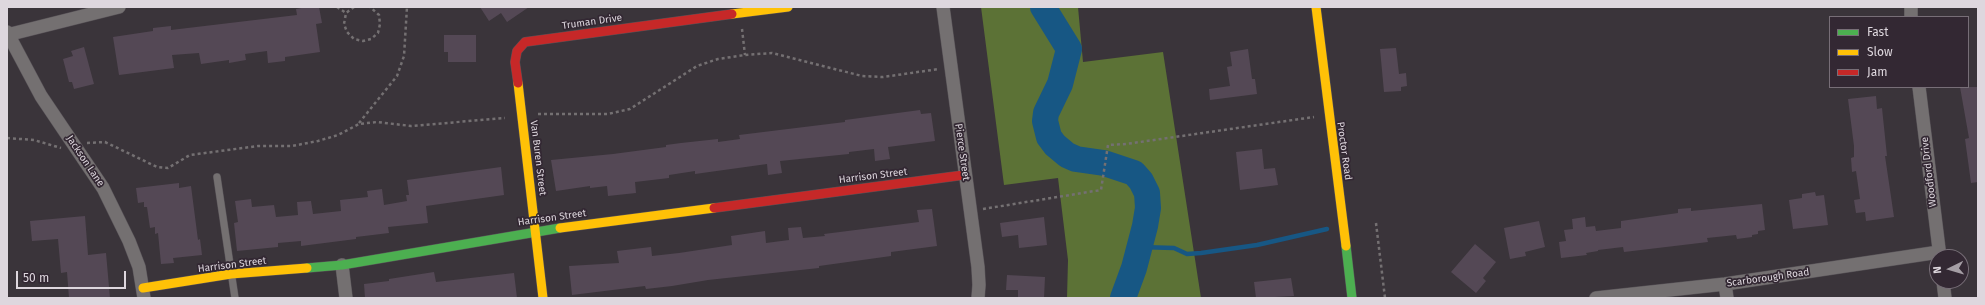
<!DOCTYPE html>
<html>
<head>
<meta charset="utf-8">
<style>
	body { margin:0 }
	#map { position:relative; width:1985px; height:305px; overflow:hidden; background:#3a343a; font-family:"Fira Sans",sans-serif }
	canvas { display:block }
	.frame { position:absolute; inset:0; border:8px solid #ded7de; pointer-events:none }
	.legend { position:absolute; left:1829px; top:16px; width:140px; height:72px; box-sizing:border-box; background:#332833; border:1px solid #776e77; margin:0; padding:5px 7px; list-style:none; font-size:12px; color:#ded7de }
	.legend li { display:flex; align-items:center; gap:8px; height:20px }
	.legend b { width:20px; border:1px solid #776e77 }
	.north { position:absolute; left:1929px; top:249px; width:40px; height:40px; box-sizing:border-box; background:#332833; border:1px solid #776e77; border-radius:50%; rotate:265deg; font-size:11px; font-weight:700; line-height:16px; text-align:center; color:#ded7de }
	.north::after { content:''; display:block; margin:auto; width:14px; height:18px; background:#a59ea5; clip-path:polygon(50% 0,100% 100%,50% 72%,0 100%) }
	.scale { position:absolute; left:16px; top:271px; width:110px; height:18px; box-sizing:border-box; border:2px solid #ded7de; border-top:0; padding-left:5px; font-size:12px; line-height:14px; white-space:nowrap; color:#ded7de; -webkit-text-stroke:3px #332833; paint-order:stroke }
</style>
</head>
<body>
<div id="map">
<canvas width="1985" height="305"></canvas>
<div class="frame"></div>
<ul class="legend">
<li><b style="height:5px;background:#4caf50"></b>Fast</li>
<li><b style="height:5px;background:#ffc107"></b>Slow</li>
<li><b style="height:5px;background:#c62828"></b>Jam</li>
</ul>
<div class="north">N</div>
<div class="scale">50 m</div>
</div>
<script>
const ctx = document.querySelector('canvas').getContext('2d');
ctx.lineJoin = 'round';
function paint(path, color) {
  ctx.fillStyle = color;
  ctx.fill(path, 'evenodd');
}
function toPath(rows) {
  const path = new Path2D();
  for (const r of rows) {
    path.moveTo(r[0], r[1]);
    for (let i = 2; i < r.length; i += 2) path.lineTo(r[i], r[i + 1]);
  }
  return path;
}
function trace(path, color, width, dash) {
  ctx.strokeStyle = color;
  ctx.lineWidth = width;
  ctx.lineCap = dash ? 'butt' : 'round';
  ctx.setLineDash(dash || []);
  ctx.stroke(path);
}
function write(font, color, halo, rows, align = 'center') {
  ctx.font = font + ' "Fira Sans",sans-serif';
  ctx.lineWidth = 3.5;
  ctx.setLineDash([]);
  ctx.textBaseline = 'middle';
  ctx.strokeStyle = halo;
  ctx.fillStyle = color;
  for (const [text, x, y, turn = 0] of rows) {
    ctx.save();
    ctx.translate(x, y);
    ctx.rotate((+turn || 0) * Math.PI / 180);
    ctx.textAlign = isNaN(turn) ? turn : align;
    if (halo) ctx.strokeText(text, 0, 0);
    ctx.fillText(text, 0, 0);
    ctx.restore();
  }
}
paint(toPath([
	[981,7,1078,7,1083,62,1163,52,1201,298,1067,298,1068,260,1058,178,1004,185]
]), '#5c7236');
trace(toPath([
	[1140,247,1174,248,1187,254,1201,253,1257,245,1327,229]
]), '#175784', 4.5);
trace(toPath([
	[1043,7,1069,49,1060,84,1046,113,1045,121,1049,137,1055,145,1067,155,1076,159,1104,163,1134,173,1141,181,1147,193,1148,208,1145,226,1134,268,1123,298]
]), '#175784', 26);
paint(toPath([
	[307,7,319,7,322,23,316,24,320,52,285,57,285,61,268,63,267,51,245,54,246,60,229,63,229,60,201,64,199,53,172,55,174,68,119,75,113,37,153,31,153,28,171,26,171,30,297,15,296,9],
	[480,7,529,7,507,22,501,13,489,21],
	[444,35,476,35,476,62,448,62,448,52,444,52],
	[84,47,94,84,74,89,72,82,69,82,63,59,73,56,71,51],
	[1396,48,1399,74,1406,73,1407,86,1401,87,1401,91,1384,92,1380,49],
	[1248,49,1252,79,1255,79,1257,94,1210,100,1209,89,1230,86,1227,67,1232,66,1230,52],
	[1960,87,1978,87,1978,182,1971,183,1965,139,1969,138],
	[1876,96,1877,109,1882,108,1887,156,1885,156,1894,217,1866,221,1865,212,1856,213,1854,200,1860,199,1856,171,1852,172,1851,158,1854,157,1854,146,1848,99],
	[920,110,921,114,931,113,935,141,888,147,890,159,875,161,874,149,849,152,849,154,780,161,782,173,768,175,767,164,695,174,695,171,669,175,669,178,635,182,636,193,608,196,607,186,590,188,590,186,556,191,551,160,613,154,666,147,666,145,681,143,718,139,718,142,740,139,739,135,845,122,845,120],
	[1262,149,1264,169,1275,168,1278,185,1240,190,1236,152],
	[501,167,504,195,426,206,428,223,388,227,389,233,356,237,356,239,301,246,301,241,278,243,278,247,237,251,234,223,238,222,235,201,251,199,252,207,274,205,276,217,298,215,297,202,311,201,313,214,341,211,340,200,368,197,367,191,382,189,384,205,407,201,406,195,409,195,407,180],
	[179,183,179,188,191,186,198,240,200,239,202,255,173,258,174,263,161,264,158,233,155,234,155,227,150,228,147,207,144,207,144,202,138,203,136,188],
	[1815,192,1816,196,1824,195,1828,225,1793,229,1789,200,1802,198,1802,194],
	[1762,204,1765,230,1758,231,1758,234,1752,235,1752,237,1737,239,1736,235,1707,238,1708,242,1624,252,1623,247,1598,250,1598,251,1586,253,1587,255,1561,258,1559,242,1566,241,1564,230,1573,229,1572,219,1585,217,1586,227,1595,226,1596,231,1621,228,1621,221,1678,213,1678,209,1691,208,1691,211],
	[932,209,937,246,891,252,891,256,819,266,819,268,708,280,672,286,646,289,645,286,572,295,569,266,619,263,617,251,651,247,652,256,679,253,732,245,731,236,765,231,766,243,789,240,788,228,801,227,803,238,825,236,824,234,919,222,917,210],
	[85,216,88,255,106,253,110,298,69,298,67,272,61,273,58,239,32,241,30,221],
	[1044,217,1047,245,1019,248,1018,235,1002,237,1000,223],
	[1539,221,1545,247,1525,252,1526,256,1510,259,1504,228],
	[1475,244,1496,262,1483,278,1486,281,1476,293,1451,272],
	[434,272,436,282,514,273,517,298,365,298,364,284,389,281,389,279],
	[1007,275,1045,277,1044,298,1018,298,1018,290,1006,290],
	[1291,278,1294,296,1256,298,1254,282]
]), '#544855');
const lane = toPath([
	[217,177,235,298]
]);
const street = toPath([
	[943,7,978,267,979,285,978,298],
	[1911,7,1911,17],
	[7,32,41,96,103,188,129,241,139,267,144,298],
	[7,35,119,7],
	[1919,87,1940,257],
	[342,265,346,298],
	[1943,281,1945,298],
	[1725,284,1727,298],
	[1596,298,1725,284,1939,252]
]);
const fast = toPath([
	[1346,246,1352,298],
	[307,268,342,265,560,228]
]);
const slow = toPath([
	[1316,7,1346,246],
	[732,14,788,7],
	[518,83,543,298],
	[560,228,714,208],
	[143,288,231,274,307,268]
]);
const jam = toPath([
	[518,83,515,62,517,51,525,42,732,14],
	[714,208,964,175]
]);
trace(lane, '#575257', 8);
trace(street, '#575257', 14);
trace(fast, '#575257', 10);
trace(slow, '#575257', 10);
trace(jam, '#575257', 10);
trace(toPath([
	[337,7,346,13],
	[354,7,346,13,344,24,347,32,354,39,363,41,371,39,378,33,380,24,379,15,370,7],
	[742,29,745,55],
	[538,114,608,114,630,109,697,66,718,59,745,55,772,53,862,76,883,77,939,69],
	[359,123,397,76,404,56,407,7],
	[7,138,34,140,61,148],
	[87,143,105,142,157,167,168,168,190,155,258,146,292,146,318,141,338,135,359,124,377,122,411,126,505,118],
	[983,209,1101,190,1108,145,1126,144,1314,117],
	[1376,223,1385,298]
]), '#747072', 2.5, [3, 3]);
trace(lane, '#747071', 7);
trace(street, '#747071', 13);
trace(fast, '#4caf50', 9);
trace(slow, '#ffc107', 9);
trace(jam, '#c62828', 9);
write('10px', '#ded7de', '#332833', [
	["Truman Drive",592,22,-8],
	["Proctor Road",1344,151,82],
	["Pierce Street",962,152,82],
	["Van Buren Street",538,158,83],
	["Jackson Lane",85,161,56],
	["Woodford Drive",1929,172,-97],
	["Harrison Street",873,176,-7],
	["Harrison Street",552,218,-8],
	["Harrison Street",232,265,-7],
	["Scarborough Road",1768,278,-8]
]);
</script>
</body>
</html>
